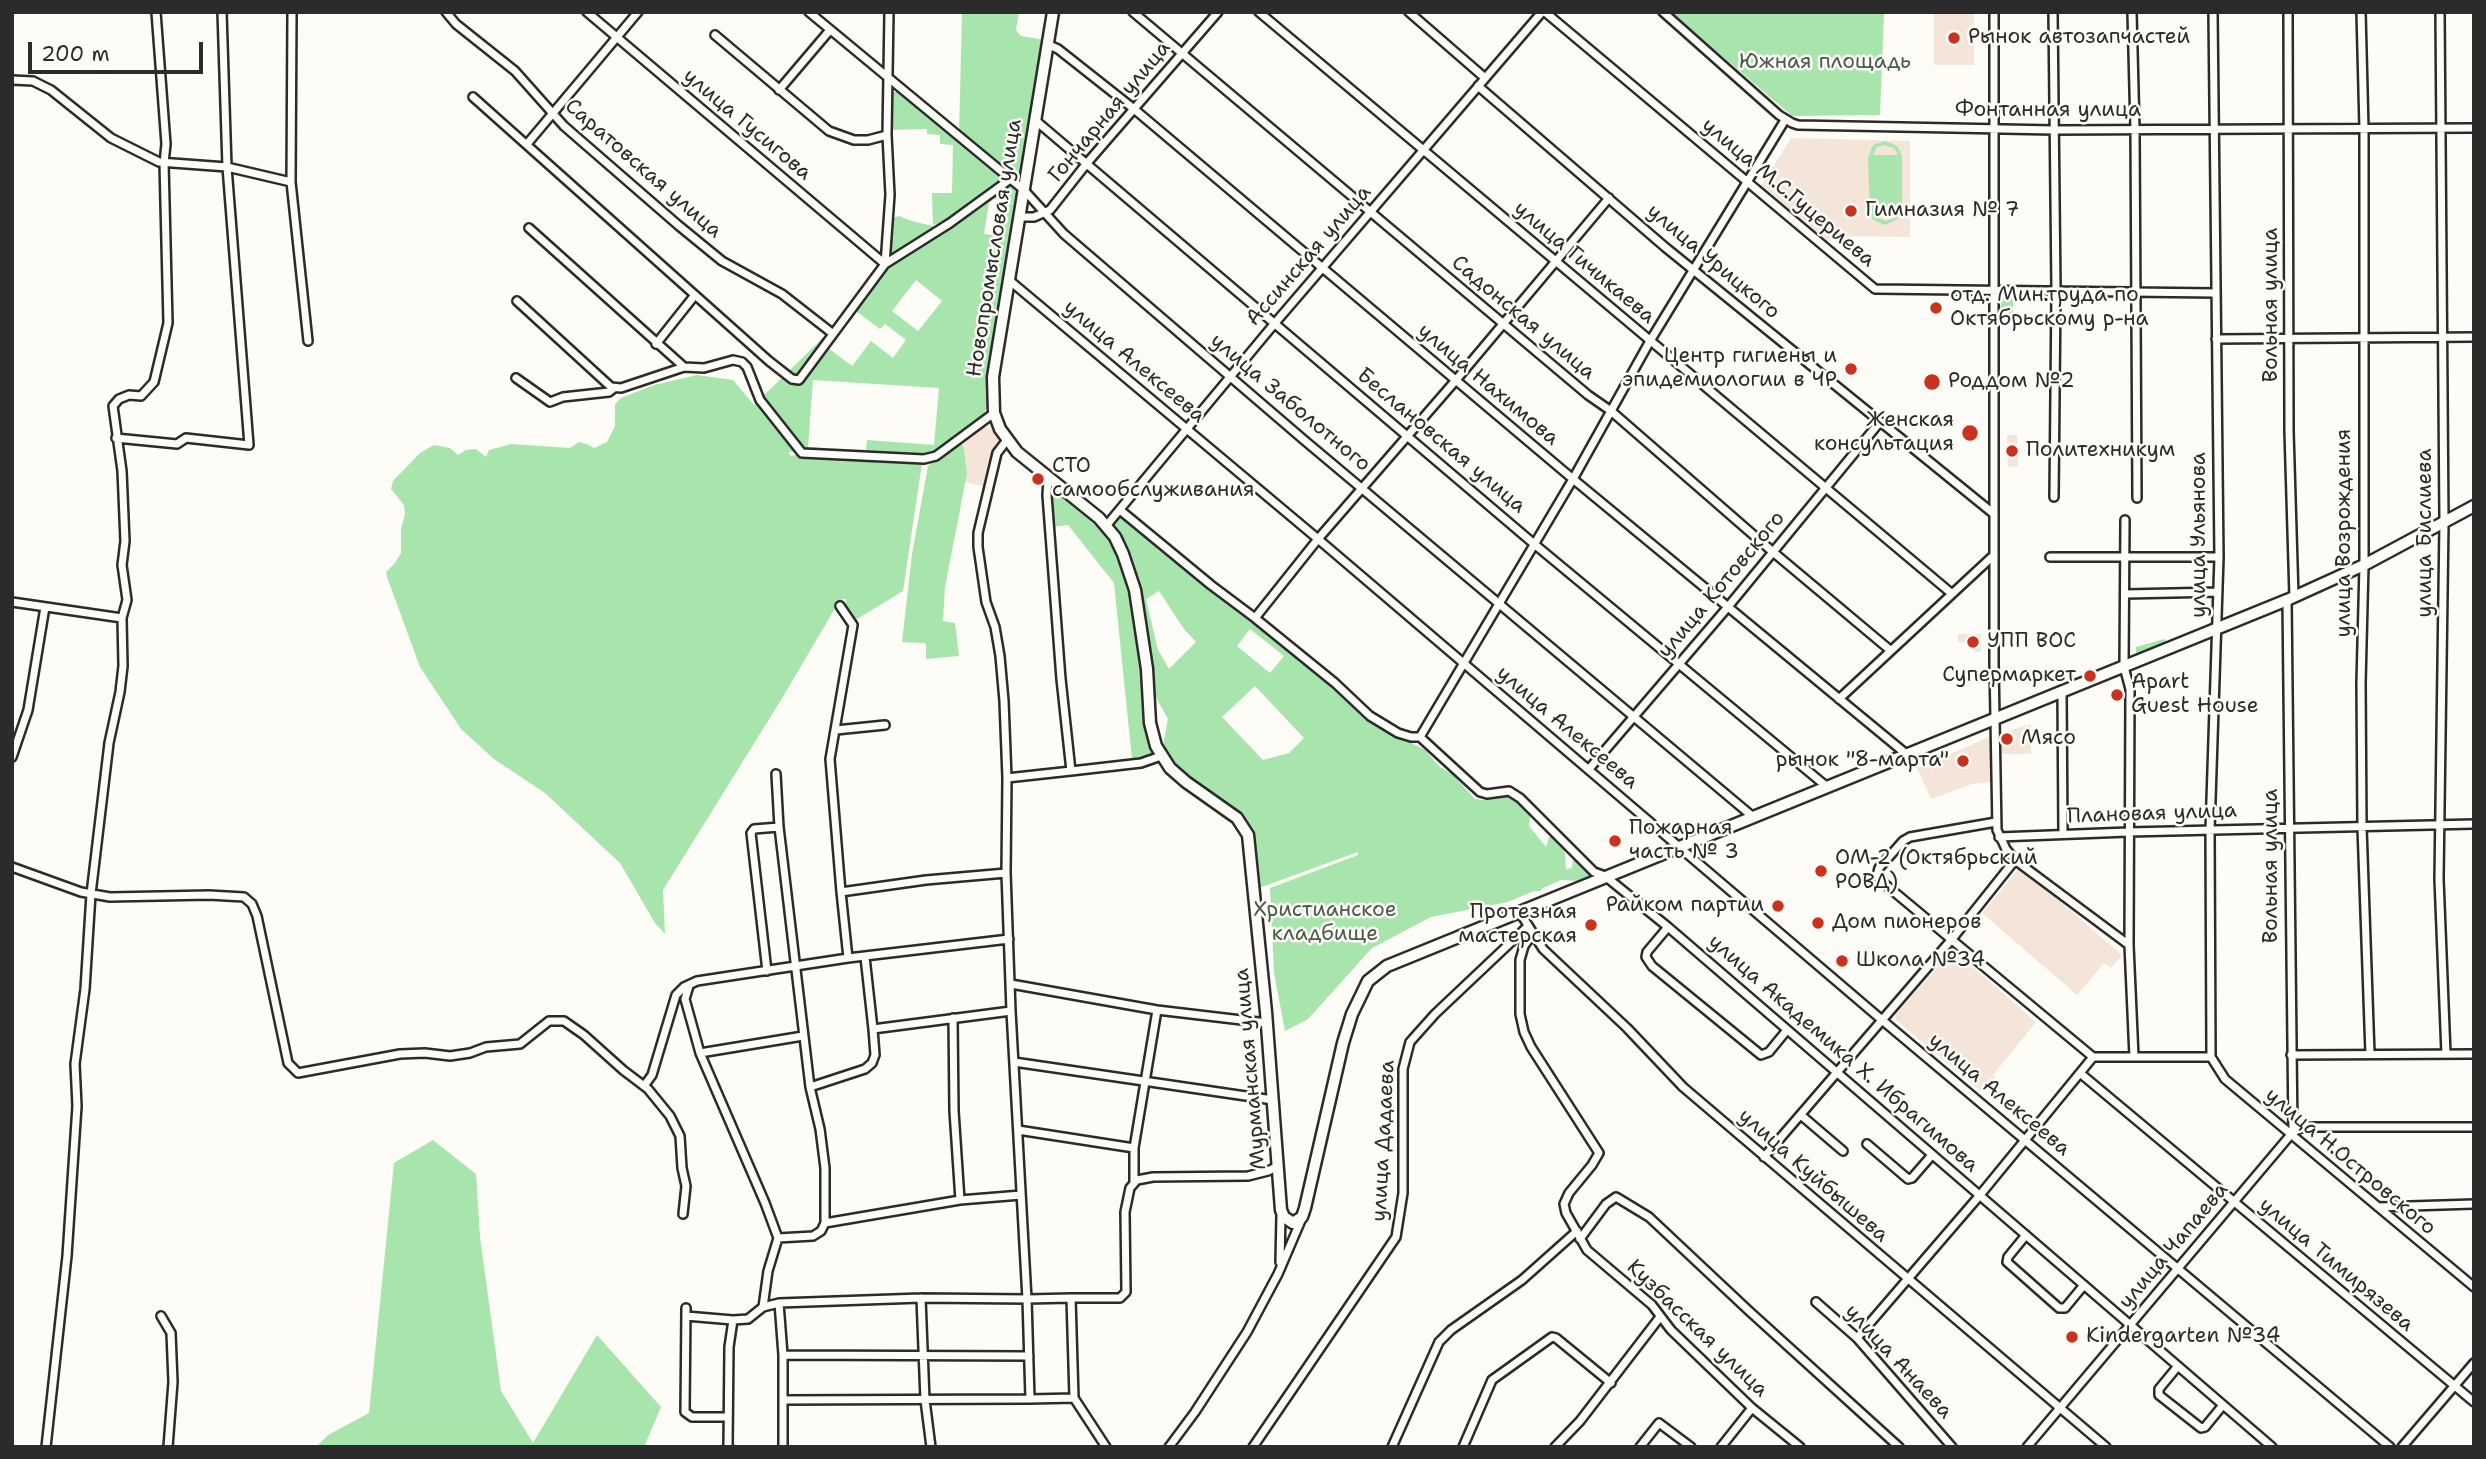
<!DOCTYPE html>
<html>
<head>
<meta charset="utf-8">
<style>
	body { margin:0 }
	#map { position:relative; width:2486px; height:1459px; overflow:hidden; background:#fdfcf7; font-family:"Shantell Sans",sans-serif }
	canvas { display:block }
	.frame { position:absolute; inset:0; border:14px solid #2b2b2b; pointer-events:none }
	.scale { position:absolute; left:28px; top:42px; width:175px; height:32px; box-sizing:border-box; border:4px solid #2b2b2b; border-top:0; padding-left:9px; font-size:21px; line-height:24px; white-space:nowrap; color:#2b2b2b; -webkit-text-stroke:5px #fdfcf7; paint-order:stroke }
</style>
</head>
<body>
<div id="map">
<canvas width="2486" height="1459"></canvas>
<div class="frame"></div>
<div class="scale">200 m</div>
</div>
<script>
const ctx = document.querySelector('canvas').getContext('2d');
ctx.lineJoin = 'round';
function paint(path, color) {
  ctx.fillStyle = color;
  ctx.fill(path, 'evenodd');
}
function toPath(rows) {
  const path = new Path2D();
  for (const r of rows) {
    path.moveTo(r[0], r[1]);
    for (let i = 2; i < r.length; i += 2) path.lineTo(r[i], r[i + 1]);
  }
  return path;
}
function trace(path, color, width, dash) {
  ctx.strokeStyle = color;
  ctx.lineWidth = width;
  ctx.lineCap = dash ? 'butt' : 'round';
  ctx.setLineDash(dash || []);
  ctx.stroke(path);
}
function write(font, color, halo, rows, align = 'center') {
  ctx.font = font + ' "Shantell Sans",sans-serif';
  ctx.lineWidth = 5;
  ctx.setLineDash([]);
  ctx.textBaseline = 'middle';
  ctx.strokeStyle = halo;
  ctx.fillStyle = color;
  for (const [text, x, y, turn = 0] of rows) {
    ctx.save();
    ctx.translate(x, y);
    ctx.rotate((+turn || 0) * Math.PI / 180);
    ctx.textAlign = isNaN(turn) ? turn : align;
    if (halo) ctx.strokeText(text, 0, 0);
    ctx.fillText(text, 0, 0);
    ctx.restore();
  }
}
paint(toPath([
	[1934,12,1974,12,1974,65,1934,65],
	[1791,138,1910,141,1910,237,1833,236,1828,242,1761,186],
	[986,426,992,429,1003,440,987,487,965,482,966,460,961,443,981,427],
	[2007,435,2017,435,2018,466,2008,467],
	[1958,634,1981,634,1981,652,1974,652,1974,643,1958,642],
	[2031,724,2031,754,1993,754,1992,782,1972,784,1931,799,1917,768,1987,738],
	[2020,867,2122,955,2111,968,2104,963,2077,995,1982,913],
	[1953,950,2036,1022,1993,1075,1995,1078,1983,1093,1896,1020,1895,1015]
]), '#f5e5d9');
paint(toPath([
	[962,12,1019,12,1016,30,1021,36,1045,40,1021,175,1017,178,1014,178,959,134],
	[1671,12,1884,12,1880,115,1792,116],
	[897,91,903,94,996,173,1001,180,947,222,933,225,932,193,952,193,953,145,940,144,940,135,927,134,927,129,890,130,890,94],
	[1885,141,1897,146,1902,156,1902,209,1898,219,1885,225,1873,220,1870,214,1868,158,1873,145],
	[1883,145,1894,148,1898,155,1873,155,1877,147],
	[1873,208,1899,208,1895,218,1885,221,1874,215],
	[1009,185,1015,189,1017,197,990,363,987,406,982,419,948,446,929,456,789,452,791,456,798,454,918,460,922,463,903,591,857,619,850,615,846,608,846,599,840,600,781,700,663,890,665,934,655,923,620,863,545,793,494,759,461,729,420,667,387,577,386,572,395,563,401,553,401,529,405,514,404,505,391,489,393,481,420,453,434,445,450,448,458,455,466,450,476,449,486,457,489,450,511,444,570,448,579,442,589,445,594,448,607,442,615,426,615,404,621,398,654,385,697,375,733,380,754,405,831,330,845,322,892,262,911,253],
	[994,199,1007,201,1000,236,984,234,989,203],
	[916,280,942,301,918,331,892,311],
	[856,311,880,329,885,324,906,340,893,358,871,341,852,366,828,348],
	[813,380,939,388,934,445,867,440,866,450,808,447],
	[899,216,915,222,938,227,893,253,889,251,892,218],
	[2006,293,2053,294,2054,300,2013,302,2013,317,2008,320,2002,317,1999,312,2003,295],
	[961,443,964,449,967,473,945,587,943,621,955,623,959,656,926,659,926,643,902,642,912,554,928,466,934,459],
	[1054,491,1091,517,1109,535,1123,561,1140,629,1147,724,1153,752,1147,758,1132,759,1114,583,1068,525,1052,527,1050,498],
	[1120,518,1129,521,1243,611,1354,703,1371,722,1425,750,1440,767,1452,774,1475,799,1483,800,1504,795,1513,799,1528,812,1530,817,1529,826,1546,847,1550,835,1555,837,1562,845,1565,854,1566,869,1572,868,1573,858,1575,857,1588,870,1591,877,1580,881,1561,880,1543,888,1540,891,1534,891,1508,902,1431,917,1372,948,1308,1019,1285,1031,1274,973,1270,888,1358,855,1358,852,1259,888,1255,838,1244,815,1189,780,1170,763,1162,750,1168,719,1152,690,1150,656,1138,590,1113,526,1115,521],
	[1159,591,1184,629,1196,642,1169,669,1158,650,1146,599],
	[1250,629,1284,656,1270,673,1237,646],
	[1255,686,1304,738,1289,753,1263,760,1222,717],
	[2164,639,2166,641,2165,647,2136,656,2136,647],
	[433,1140,476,1174,480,1237,501,1391,533,1443,597,1335,661,1407,644,1447,316,1447,328,1435,369,1413,394,1163]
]), '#a7e5ac');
const minor = toPath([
	[292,12,291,182,308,341],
	[446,12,456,24,515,71,564,126,678,225,722,261,782,294,832,333],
	[587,12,885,264,950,223,1009,180],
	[809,12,1024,190,1064,234,1304,440,1752,816],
	[1133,12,1588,395,1611,411,1773,552,1890,650],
	[1259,12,1951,593],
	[1409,12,1485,78],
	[1545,12,1875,289,2216,293],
	[1663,12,1779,115,1792,123,1798,125,2054,130,2474,128],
	[1994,12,1994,663,1997,830,2006,849,2015,860,2129,945],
	[2053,12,2056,291,2054,497],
	[2132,12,2135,129,2137,498],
	[2213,12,2219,557,2210,830,2211,1057,2225,1079,2474,1287],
	[2288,12,2289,431,2294,597],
	[2361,12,2364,129,2364,565,2361,683,2362,827,2370,1054],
	[2440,12,2444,522,2439,879,2446,1054],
	[715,35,829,131,854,140,868,140,887,135],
	[1047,44,1058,49,1134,109,1573,479,1905,753],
	[12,80,33,81,51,90,111,138,159,162,227,167,291,182],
	[1478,86,1665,247,1994,514],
	[779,90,830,30],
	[473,97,769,361,792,379,799,380,885,264,890,195,887,135,889,12],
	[1035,120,1533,543,1826,786],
	[527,144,638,12],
	[1019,217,1034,217,1050,210,1087,163,1218,12],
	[529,228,684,367,704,368,733,360,742,362,747,367,760,400,802,453,924,459,936,456,994,413],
	[1009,280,1318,539,1882,1020,2390,1447],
	[517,301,611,387,621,388,684,367],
	[2216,339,2474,337],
	[656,344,695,295],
	[516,378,550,402,563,397,609,392,614,388],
	[116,438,177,444,186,438,249,445,227,167,222,12],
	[1007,440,997,453,978,533,978,547,986,602,995,627,1000,656,1004,701,1007,778,1071,771],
	[1048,479,1047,495,1061,679,1071,771,1141,763,1161,756],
	[1120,510,1211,585,1255,618,1335,683,1370,716,1398,733,1411,737,1420,737,1480,792,1487,794,1509,791,1520,798,1594,872,1605,876,1668,927,2272,1447],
	[2125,520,2124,667,2130,689,2129,945,2134,1057],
	[1106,526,1275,323,1542,12],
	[2050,557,2219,557],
	[2126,594,2218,592],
	[2287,600,2293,1132],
	[12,602,122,618],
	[840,606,853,625,830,759,841,892],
	[1255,618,1318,539,1456,380,1609,198],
	[2062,692,2063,834],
	[1839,699,1994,555],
	[836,730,885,725],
	[1420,737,1573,479,1650,341,1785,120],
	[12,757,28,710,45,607],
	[1589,769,1727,608,1879,423],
	[776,774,779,827],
	[1007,778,1006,873,1011,1011,1027,1299,1071,1298,1074,1398],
	[1996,822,1910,837,1903,841,1879,868,1877,876,1881,881,2093,1057],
	[1999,837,2128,832,2474,824],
	[12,867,81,892,110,897,209,895,244,897,252,904,257,916,288,1063,298,1073,400,1054,425,1053,450,1056,470,1053,486,1047,520,1044,549,1021,564,1021,584,1035,623,1070,648,1089,670,1116,680,1136,682,1168,686,1186,683,1214],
	[1519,911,1543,949,1627,1028,1683,1087,2106,1447],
	[1668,927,1647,952,1646,957,1652,966,1761,1055,1769,1052,1787,1030],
	[1532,935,1524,946,1520,960,1520,1014,1524,1032,1531,1047,1599,1153,1592,1165,1569,1193,1564,1204,1566,1213,1587,1250,1652,1305,1671,1330,1752,1408,1800,1447],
	[865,957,873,1029],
	[848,958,841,892,926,880,1006,873],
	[767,971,751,833,754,829,779,827,810,1087],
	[1011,984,1157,1010,1267,1023],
	[689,986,685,999,700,1053,765,1203,778,1238,768,1271,763,1307],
	[953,1018,954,1111,960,1200,1021,1195],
	[700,1053,803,1036],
	[2291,1055,2474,1054],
	[2093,1057,2211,1057],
	[1014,1062,1273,1100],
	[2080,1073,2474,1402],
	[644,1086,652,1075,676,995,684,987,697,981,848,958,1009,939],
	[1802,1116,1843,1151],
	[1018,1130,1134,1148],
	[1867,1144,1908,1179,1912,1178,1932,1155],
	[1764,1157,1952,939,2015,860],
	[1134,1183,1134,1148,1157,1010],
	[2378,1207,2474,1204],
	[825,1223,960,1200],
	[2026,1235,2008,1257,2007,1262,2059,1308,2065,1308,2084,1285],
	[778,1238,813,1236,821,1231,825,1223,825,1168,820,1129,810,1087,865,1069,872,1063,875,1055,873,1029,1011,1011],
	[1580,1239,1606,1204,1616,1197,1649,1217,1748,1310,1899,1447],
	[1280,1262,1281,1214],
	[921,1298,1027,1299,1030,1399,783,1400,783,1355,779,1303,921,1298],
	[921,1298,925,1400,931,1447],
	[1071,1298,1120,1298,1126,1292,1125,1212,1130,1188,1137,1180,1153,1177,1248,1176,1268,1171,1278,1166],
	[1816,1302,1857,1338,1952,1447],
	[686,1308,685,1412,692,1417,728,1417],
	[161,1316,171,1333,173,1382,168,1447],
	[686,1316,733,1320],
	[1857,1338,1980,1195,2093,1057],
	[783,1355,1029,1356],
	[2178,1366,2159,1389,2159,1395,2201,1428,2205,1427,2223,1405],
	[1030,1399,1074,1398,1106,1447],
	[46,1447,67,1256,77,1106,75,1064,85,989,91,894,109,743,120,692,123,666,122,618,127,600,122,565,125,541,122,471,113,406,119,399,129,395,141,396,154,382,168,323,164,163,166,144,156,12],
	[728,1447,729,1347,733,1320,748,1319,763,1307,779,1303],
	[783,1447,783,1400],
	[1169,1447,1195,1412,1247,1332,1278,1274,1302,1218],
	[1253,1447,1396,1237,1403,1193,1403,1069,1410,1042,1435,1014,1527,927],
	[1392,1447,1439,1342,1451,1330,1522,1280,1577,1231],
	[1463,1447,1492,1380,1552,1337,1556,1338,1611,1383],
	[1555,1447,1580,1421,1660,1317],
	[1640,1447,1659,1423,1691,1447],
	[1721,1447,1752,1408],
	[2027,1447,2293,1132,2301,1128,2315,1127,2474,1127],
	[2402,1447,2474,1363]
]);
const major = toPath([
	[1053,12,993,377,994,413,1000,429,1017,452,1099,518,1115,537,1123,554,1135,590,1147,669,1150,723,1156,746,1170,768,1186,782,1237,818,1248,835,1266,1012,1281,1210,1284,1217,1293,1223,1302,1217,1305,1208,1343,1043,1352,1014,1368,981,1387,966,2287,600,2364,565,2474,506]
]);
trace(minor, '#2b2b2b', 12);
trace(major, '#2b2b2b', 15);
trace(minor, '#fdfcf7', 7);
trace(major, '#fdfcf7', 10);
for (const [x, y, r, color] of [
	[1954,38,7,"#c8321e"],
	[1851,211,7,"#c8321e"],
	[1936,308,7,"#c8321e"],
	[1851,369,7,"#c8321e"],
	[1932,382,9,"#c8321e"],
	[1970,433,9,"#c8321e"],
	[2012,451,7,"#c8321e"],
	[1038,479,7,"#c8321e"],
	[1973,642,7,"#c8321e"],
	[2090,676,7,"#c8321e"],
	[2117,695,7,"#c8321e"],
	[2007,739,7,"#c8321e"],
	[1963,761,7,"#c8321e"],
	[1615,841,7,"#c8321e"],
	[1821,871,7,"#c8321e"],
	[1778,906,7,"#c8321e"],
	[1818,923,7,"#c8321e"],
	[1591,925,7,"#c8321e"],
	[1842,961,7,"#c8321e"],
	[2072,1337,7,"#c8321e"]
]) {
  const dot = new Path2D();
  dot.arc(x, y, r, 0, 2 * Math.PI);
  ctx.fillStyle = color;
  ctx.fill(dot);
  trace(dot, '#fdfcf7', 2.5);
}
write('21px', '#2b2b2b', '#fdfcf7', [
	["Рынок автозапчастей",1968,38],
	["Гимназия № 7",1865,211],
	["отд. Мин.труда по",1950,296],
	["Октябрьскому р-на",1950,320],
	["Центр гигиены и",1837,357,"right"],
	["эпидемиологии в ЧР",1837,381,"right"],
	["Роддом №2",1948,382],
	["Женская",1954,421,"right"],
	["консультация",1954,445,"right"],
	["Политехникум",2026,451],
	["СТО",1052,467],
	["самообслуживания",1052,491],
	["УПП ВОС",1987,642],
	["Супермаркет",2076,676,"right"],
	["Apart",2131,683],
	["Guest House",2131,707],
	["Мясо",2021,739],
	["рынок \"8-марта\"",1949,761,"right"],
	["Пожарная",1629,829],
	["часть № 3",1629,853],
	["ОМ-2 (Октябрьский",1835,859],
	["РОВД)",1835,883],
	["Райком партии",1764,906,"right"],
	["Протезная",1577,913,"right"],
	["мастерская",1577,937,"right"],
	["Дом пионеров",1832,923],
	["Школа №34",1856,961],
	["Kindergarten №34",2086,1337]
], 'left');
write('21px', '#4a5a4b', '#fdfcf7', [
	["Южная площадь",1825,63],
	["Христианское",1325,911],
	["кладбище",1325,935]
]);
write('21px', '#2b2b2b', '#fdfcf7', [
	["Фонтанная улица",2048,111],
	["Гончарная улица",1110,112,-50],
	["улица Гусигова",747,125,40],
	["Саратовская улица",643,169,41],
	["улица М.С.Гуцериева",1788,193,40],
	["Новопромысловая улица",995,248,-81],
	["Ассинская улица",1309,256,-49],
	["улица Урицкого",1713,262,40],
	["улица Гичикаева",1584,263,40],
	["Вольная улица",2272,305,-90],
	["Садонская улица",1523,318,40],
	["улица Алексеева",1134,362,40],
	["улица Нахимова",1488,385,40],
	["улица Заболотного",1290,403,40],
	["Беслановская улица",1441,441,40],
	["улица Возрождения",2345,533,-90],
	["улица Бислиева",2426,533,-90],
	["улица Ульянова",2200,535,-90],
	["улица Котовского",1722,585,-50],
	["улица Алексеева",1567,728,40],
	["Плановая улица",2152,814,-2],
	["Вольная улица",2272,866,-90],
	["улица Академика Х. Ибрагимова",1843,1054,41],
	["Мурманская улица",1251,1069,-95],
	["улица Алексеева",1999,1095,40],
	["улица Дадаева",1384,1141,-87],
	["улица Н.Островского",2350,1162,40],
	["улица Куйбышева",1813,1176,41],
	["улица Чапаева",2174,1246,-50],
	["улица Тимирязева",2336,1265,40],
	["Кузбасская улица",1697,1329,44],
	["улица Анаева",1898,1362,47]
]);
</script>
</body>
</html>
